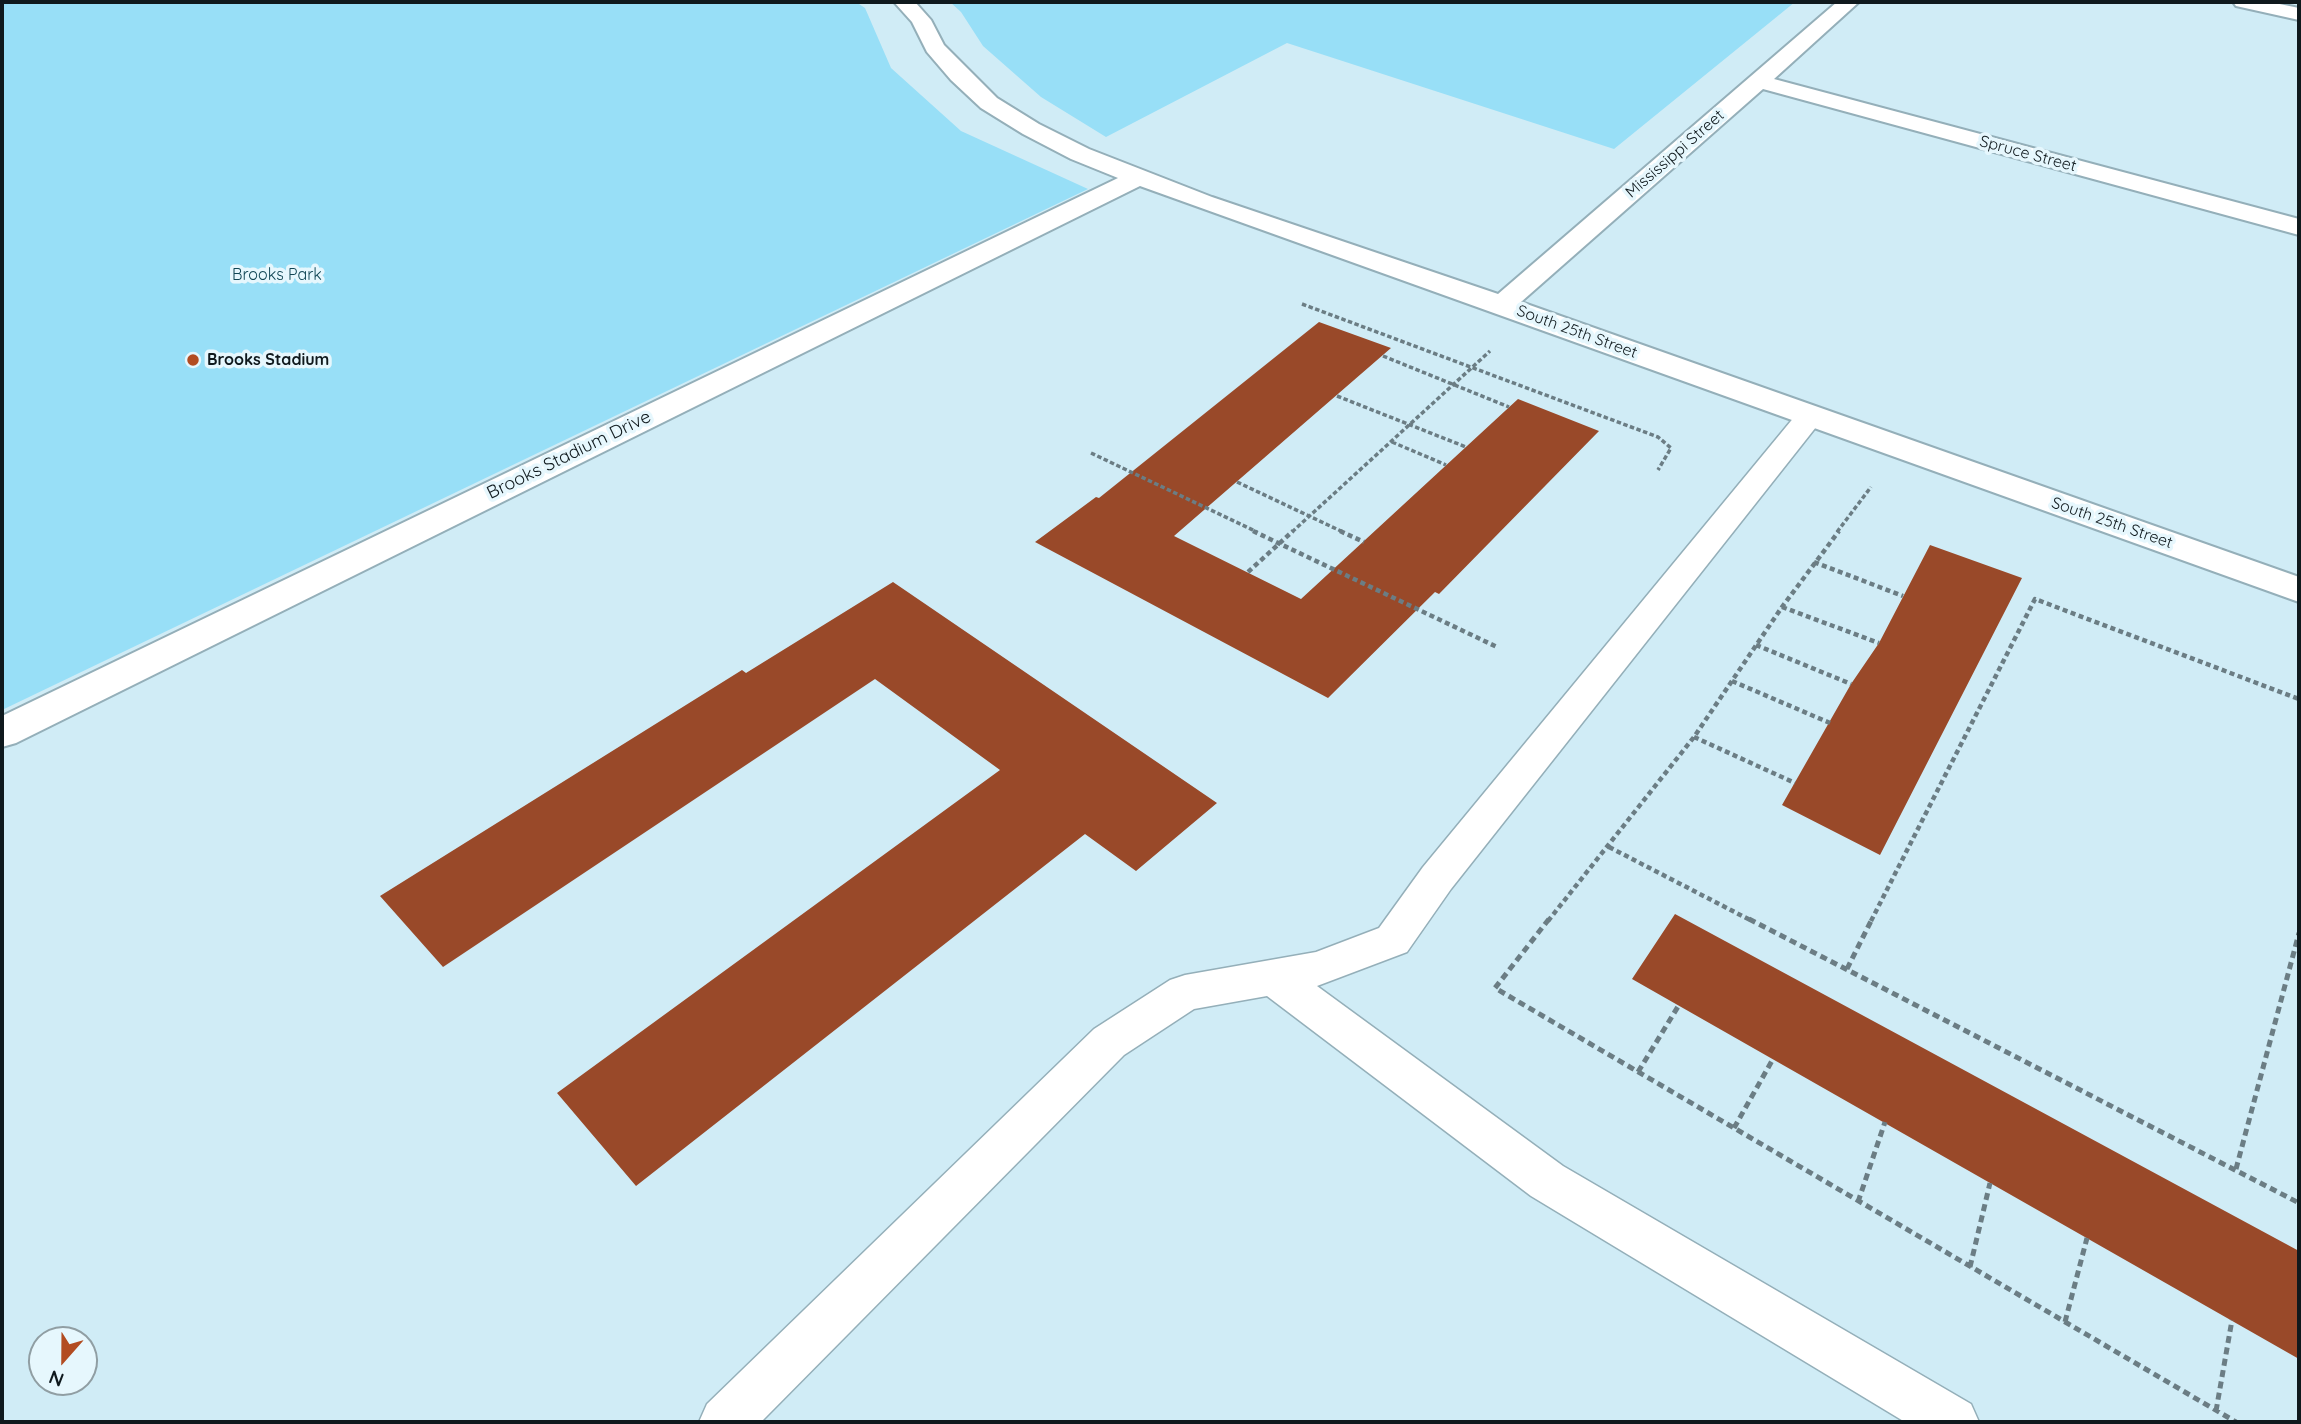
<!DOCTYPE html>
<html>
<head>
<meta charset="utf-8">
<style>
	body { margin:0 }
	#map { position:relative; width:2301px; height:1424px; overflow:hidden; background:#d0ecf6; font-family:Quicksand,sans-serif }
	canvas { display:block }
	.frame { position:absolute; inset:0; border:4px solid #0f191d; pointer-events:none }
	.north { position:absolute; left:28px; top:1326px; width:70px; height:70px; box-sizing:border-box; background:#e6f7fd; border:2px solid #909ea3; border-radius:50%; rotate:201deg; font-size:19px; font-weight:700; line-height:28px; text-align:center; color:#0f191d }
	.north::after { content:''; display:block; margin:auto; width:24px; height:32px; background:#b24c21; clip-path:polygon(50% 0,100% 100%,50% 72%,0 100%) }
</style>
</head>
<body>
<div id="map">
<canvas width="2301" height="1424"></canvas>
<div class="frame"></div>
<div class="north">N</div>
</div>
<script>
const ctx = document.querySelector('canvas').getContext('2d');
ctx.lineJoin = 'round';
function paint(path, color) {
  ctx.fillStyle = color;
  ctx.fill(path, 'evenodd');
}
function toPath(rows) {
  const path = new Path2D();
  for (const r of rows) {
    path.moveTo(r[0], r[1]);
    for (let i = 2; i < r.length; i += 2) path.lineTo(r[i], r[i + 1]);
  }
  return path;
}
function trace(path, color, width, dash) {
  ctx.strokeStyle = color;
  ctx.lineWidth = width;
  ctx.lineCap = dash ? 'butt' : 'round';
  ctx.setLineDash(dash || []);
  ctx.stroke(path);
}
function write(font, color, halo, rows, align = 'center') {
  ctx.font = font + ' Quicksand,sans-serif';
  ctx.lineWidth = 7;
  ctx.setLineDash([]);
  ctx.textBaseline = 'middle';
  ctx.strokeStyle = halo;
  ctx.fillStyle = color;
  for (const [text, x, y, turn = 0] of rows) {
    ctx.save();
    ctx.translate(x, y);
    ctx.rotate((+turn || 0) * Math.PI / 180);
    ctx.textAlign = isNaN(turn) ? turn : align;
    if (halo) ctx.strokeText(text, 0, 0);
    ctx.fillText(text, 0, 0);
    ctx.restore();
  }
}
paint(toPath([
	[2,2,856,2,865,8,891,68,961,131,1088,189,2,710],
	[950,2,1795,2,1614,149,1287,43,1106,137,1041,97,983,46,961,12]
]), '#98dff7');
paint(toPath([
	[1319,322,1391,348,1174,536,1301,599,1518,399,1599,431,1439,594,1435,592,1328,698,1035,542,1096,497,1099,498],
	[1930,545,2022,578,1880,855,1782,805,1851,684,1879,643],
	[893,582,1217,803,1136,871,1085,834,636,1186,557,1093,1000,770,875,679,443,967,380,896,742,670,746,673],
	[1675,914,2299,1251,2299,1359,1632,979]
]), '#994929');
const lane = toPath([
	[1810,408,1820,410,1824,416,1820,422,1451,889,1407,952,1317,986,1563,1166,1971,1404,1979,1422,1905,1422,1531,1196,1267,996,1194,1009,1124,1055,761,1422,699,1422,707,1404,1094,1029,1170,980,1185,975,1316,952,1379,928,1423,867,1800,410,1810,408]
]);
const street = toPath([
	[894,2,915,2,931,20,944,45,997,98,1039,124,1089,149,1212,197,1498,294,1837,2,1859,2,1774,79,2299,219,2299,235,1763,89,1521,302,2299,577,2299,602,1140,186,16,743,2,747,2,716,1118,178,1071,159,1023,134,981,108,951,80,927,52,912,22,894,2],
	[2233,2,2270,2,2299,8,2299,20,2236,6,2233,2]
]);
trace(lane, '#94afb9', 3);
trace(street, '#94afb9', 4);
trace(toPath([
	[1302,304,1658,437,1671,448,1658,470],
	[1383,356,1509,407],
	[1337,396,1466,447],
	[1392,442,1446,465],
	[1091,453,1257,532],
	[1237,482,1343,532],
	[1292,532,1490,351],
	[1837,532,1871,487]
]), '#6b7d84', 3.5, [4.5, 2.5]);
trace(toPath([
	[1253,531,1497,647],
	[1340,531,1364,542],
	[1814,562,1903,596],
	[1248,572,1293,531],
	[1782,607,1879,643],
	[1756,645,1851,684],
	[1732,681,1830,723],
	[1694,737,1795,783],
	[1609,847,1752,921],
	[1548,921,1694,737,1782,607,1839,531],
	[1871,921,2035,599,2299,699]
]), '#6b7d84', 4.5, [5, 3.5]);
trace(toPath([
	[1549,919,1495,988,2236,1422],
	[1749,919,2299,1203],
	[1847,969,1872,919],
	[1638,1072,1679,1005],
	[1734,1128,1773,1059],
	[2236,1169,2299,933],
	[1858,1202,1885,1122],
	[1970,1267,1990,1183],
	[2065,1322,2087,1238],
	[2216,1411,2232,1320]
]), '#6b7d84', 5, [7, 4.5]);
paint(lane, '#fff');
paint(street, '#fff');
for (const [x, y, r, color] of [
	[193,360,7,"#b24c21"]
]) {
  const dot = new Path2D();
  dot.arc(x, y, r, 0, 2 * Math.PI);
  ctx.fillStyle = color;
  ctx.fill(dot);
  trace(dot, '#e6f7fd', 2.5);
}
write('16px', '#0f191d', '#e6f7fd', [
	["Mississippi Street",1675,154,-41],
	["Spruce Street",2028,154,15],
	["South 25th Street",1577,332,20],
	["South 25th Street",2112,523,19]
]);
write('16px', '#104554', '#e6f7fd', [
	["Brooks Park",277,275]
]);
write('bold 16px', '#0f191d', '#e6f7fd', [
	["Brooks Stadium",207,360]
], 'left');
write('18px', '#0f191d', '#e6f7fd', [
	["Brooks Stadium Drive",569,455,-26]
]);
</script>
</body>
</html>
